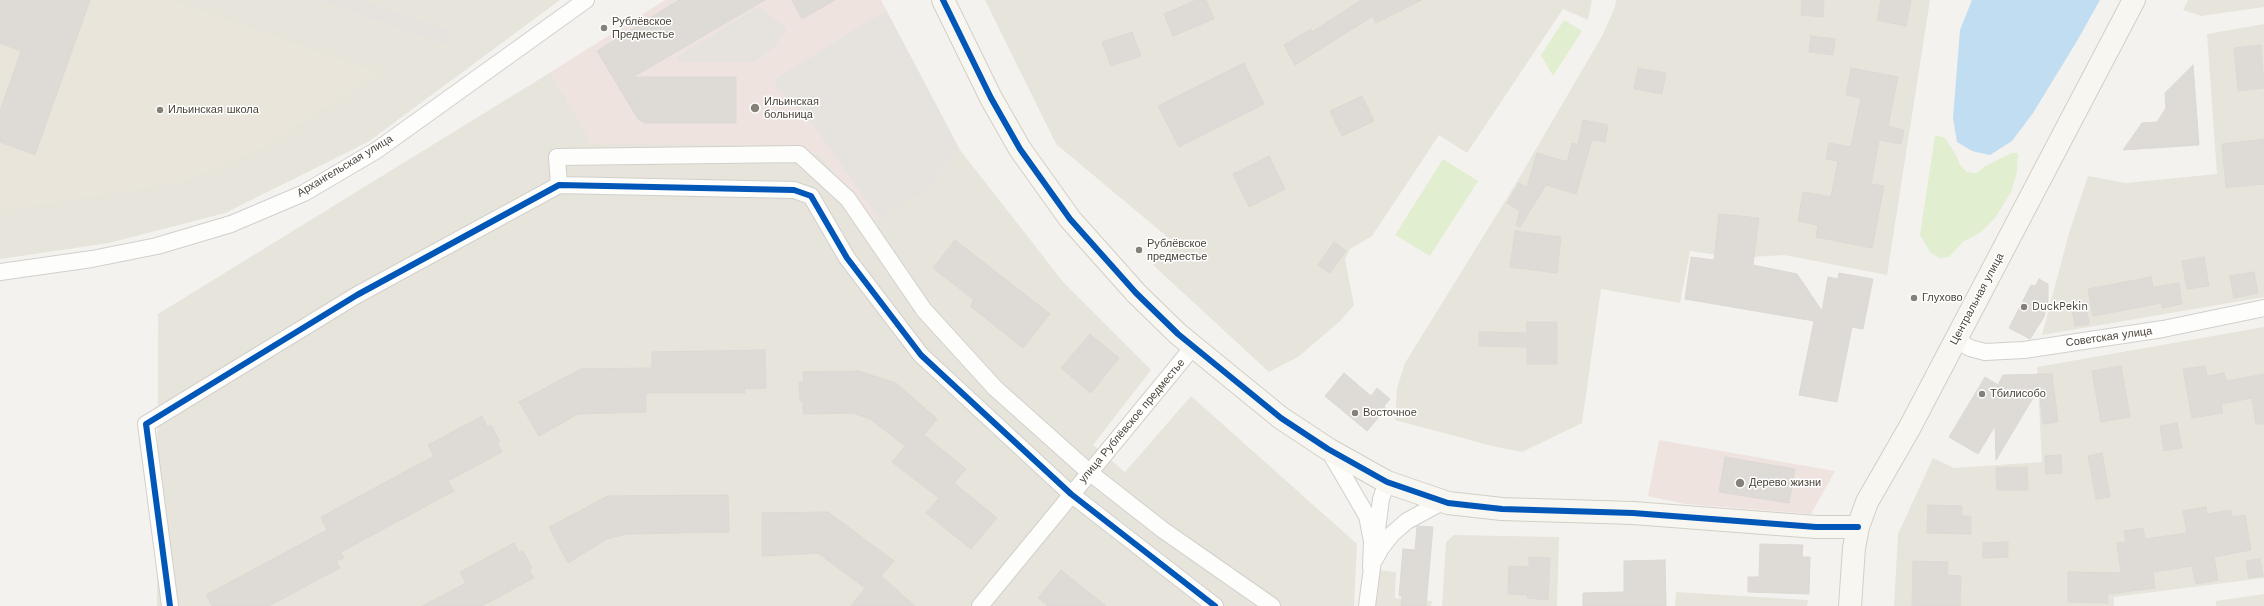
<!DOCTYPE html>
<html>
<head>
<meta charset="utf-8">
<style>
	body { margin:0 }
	canvas { display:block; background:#f4f2ee }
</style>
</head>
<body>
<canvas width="2264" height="606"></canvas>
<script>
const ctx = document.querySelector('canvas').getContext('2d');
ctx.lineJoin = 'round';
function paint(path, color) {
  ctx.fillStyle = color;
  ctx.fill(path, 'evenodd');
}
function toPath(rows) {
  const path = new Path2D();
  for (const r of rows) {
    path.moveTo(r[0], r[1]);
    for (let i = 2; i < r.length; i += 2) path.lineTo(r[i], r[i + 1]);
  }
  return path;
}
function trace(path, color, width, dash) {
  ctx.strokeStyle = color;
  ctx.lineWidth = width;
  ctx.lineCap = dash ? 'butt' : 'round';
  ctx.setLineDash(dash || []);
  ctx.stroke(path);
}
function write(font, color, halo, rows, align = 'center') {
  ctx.font = font + ' "Work Sans",sans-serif';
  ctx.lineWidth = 3;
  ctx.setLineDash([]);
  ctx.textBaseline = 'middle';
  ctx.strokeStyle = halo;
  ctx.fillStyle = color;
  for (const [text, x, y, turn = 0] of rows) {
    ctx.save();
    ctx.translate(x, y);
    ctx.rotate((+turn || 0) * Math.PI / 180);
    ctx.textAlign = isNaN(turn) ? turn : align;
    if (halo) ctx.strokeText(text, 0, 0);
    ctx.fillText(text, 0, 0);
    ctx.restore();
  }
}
paint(toPath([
	[0,0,560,0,368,142,225,213,109,243,0,259],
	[985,0,1592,0,1588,20,1563,9,1467,153,1439,135,1372,236,1350,249,1345,259,1354,305,1339,322,1298,357,1269,372,1153,265,1177,245,1056,144],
	[1616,0,1930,0,1887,275,1784,255,1737,258,1690,251,1680,303,1601,289,1582,423,1522,452,1496,447,1395,420,1397,388,1405,363,1515,185,1602,36,1615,7],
	[2188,0,2264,0,2264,7,2201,16,2183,10],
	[2264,24,2264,297,2042,335,2069,233,2088,176,2126,183,2217,174,2207,34],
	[551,72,592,143,780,145,819,154,873,221,937,176,960,150,1064,283,1151,370,1093,445,1125,472,1191,396,1357,544,1354,606,157,606,158,314],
	[2264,327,2264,578,2114,597,2114,606,1894,606,1898,534,1933,458,1954,468,2042,462,2037,367],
	[1454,535,1559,537,1557,606,1442,606,1446,542],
	[1378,570,1396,572,1395,598,1432,601,1431,606,1374,606],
	[1676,592,1808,600,1807,606,1675,606],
	[2264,594,2264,606,2216,606,2216,601]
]), '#e7e4dc');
paint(toPath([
	[0,0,170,0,379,73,262,148,181,182,0,211]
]), '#eae5da');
paint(toPath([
	[665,0,881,0,960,150,937,176,937,184,873,221,819,154,780,145,592,144,551,72],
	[1659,440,1835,471,1811,514,1685,504,1648,496]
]), '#eee3df');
paint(toPath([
	[1564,20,1582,31,1553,76,1541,55],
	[1935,135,1945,138,1956,155,1960,165,1967,172,1977,173,1985,166,2012,153,2018,153,2017,173,2011,192,1995,218,1981,232,1963,242,1949,257,1939,258,1930,252,1920,235],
	[1443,159,1478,181,1430,256,1395,235]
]), '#e1eecf');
paint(toPath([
	[319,0,362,0,450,31,446,45],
	[759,6,787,29,775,46,755,62,678,62,677,57],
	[886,10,960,150,937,176,937,184,879,218,809,119,777,88,774,80]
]), '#e6e3df');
paint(toPath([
	[1972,0,2100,0,2077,41,2033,113,2012,141,1990,155,1972,151,1957,142,1953,118,1960,30]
]), '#c0ddf1');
const building = toPath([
	[0,0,90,0,35,155,0,142,0,111,21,51,0,43,0,0],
	[679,0,765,0,633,77,736,77,736,123,645,123,638,119,597,51,679,0],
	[792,0,835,0,802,19,792,0],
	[1196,0,1206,0,1214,19,1173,36,1164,14,1196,0],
	[1361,0,1422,0,1376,23,1373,16,1295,65,1284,45,1311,29,1312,32,1361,0],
	[1802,0,1824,0,1823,17,1801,15,1802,0],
	[1881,0,1911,0,1906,26,1877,20,1881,0],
	[1132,32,1141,56,1111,66,1102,42,1132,32],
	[1811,36,1835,39,1833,55,1809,52,1811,36],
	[2261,45,2264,88,2238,91,2234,48,2261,45],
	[1244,63,1264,104,1179,147,1158,106,1244,63],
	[2193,65,2199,145,2123,150,2142,123,2157,122,2166,108,2165,93,2193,65],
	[1638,68,1666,73,1662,94,1634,89,1638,68],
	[1851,68,1898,77,1888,126,1904,130,1901,144,1879,140,1871,184,1884,186,1872,248,1816,237,1818,225,1798,221,1803,192,1831,197,1838,161,1826,159,1829,143,1851,147,1861,98,1846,95,1851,68],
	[1362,96,1374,121,1342,136,1330,111,1362,96],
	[1583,120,1608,125,1605,142,1592,140,1576,194,1546,185,1520,227,1516,225,1520,211,1507,203,1519,183,1527,187,1537,153,1567,162,1572,143,1578,145,1583,120],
	[2264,139,2264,184,2226,188,2222,144,2264,139],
	[1269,156,1285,189,1249,207,1233,174,1269,156],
	[1719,214,1759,218,1753,265,1797,274,1822,311,1828,277,1838,279,1839,273,1873,279,1863,329,1852,327,1837,402,1799,395,1814,321,1685,299,1691,257,1714,260,1719,214],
	[1515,231,1561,237,1557,273,1510,267,1515,231],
	[955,240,1050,314,1023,348,970,306,974,300,933,268,955,240],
	[1334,242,1346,251,1330,273,1318,265,1334,242],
	[2204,257,2209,286,2187,289,2182,261,2204,257],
	[2254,272,2258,293,2234,298,2230,276,2254,272],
	[2151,277,2153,287,2179,283,2182,304,2162,308,2161,303,2093,316,2088,289,2151,277],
	[2039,279,2048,284,2048,300,2044,317,2030,339,2009,328,2031,285,2035,286,2039,279],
	[2086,307,2089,324,2075,326,2072,309,2086,307],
	[1527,322,1557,322,1557,364,1527,364,1527,347,1479,346,1479,332,1527,333,1527,322],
	[1090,334,1119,358,1091,393,1061,368,1090,334],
	[765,350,766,388,744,389,745,393,646,393,646,412,578,414,539,436,519,402,581,369,652,368,652,352,765,350],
	[2121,366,2130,417,2101,422,2092,371,2121,366],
	[2205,366,2207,376,2224,373,2226,381,2264,374,2264,424,2256,424,2252,398,2221,404,2223,413,2192,418,2183,369,2205,366],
	[858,371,896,383,937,419,924,435,966,469,954,483,997,518,971,549,926,513,939,498,892,462,905,446,870,419,853,413,803,414,803,401,800,401,799,382,804,382,803,372,858,371],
	[1344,373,1371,396,1377,388,1390,399,1384,406,1386,409,1367,431,1325,396,1344,373],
	[2047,374,2052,374,2058,422,2043,424,2039,388,1996,460,1995,426,1978,454,1949,437,1985,377,1998,385,2003,375,2047,374],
	[482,416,487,427,491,425,500,442,497,443,502,452,448,481,454,491,341,552,344,558,336,561,340,568,269,606,212,606,206,595,327,530,321,517,434,456,428,445,482,416],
	[2177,423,2182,448,2164,451,2160,426,2177,423],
	[2102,453,2110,497,2096,499,2088,456,2102,453],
	[2061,455,2062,473,2046,474,2045,456,2061,455],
	[1725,457,1795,469,1789,503,1719,492,1725,457],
	[2027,467,2028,490,1997,490,1996,468,2027,467],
	[728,495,729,532,626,534,607,539,568,563,549,527,608,496,728,495],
	[1928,505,1962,506,1962,516,1971,516,1971,534,1927,533,1928,505],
	[2206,507,2207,514,2231,510,2232,517,2245,515,2251,550,2214,557,2218,580,2196,584,2192,566,2153,572,2155,588,2108,594,2108,603,2068,602,2068,572,2121,573,2117,543,2126,542,2124,531,2143,528,2145,539,2187,533,2183,511,2206,507],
	[828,512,894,561,881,576,915,606,851,606,865,588,818,553,762,556,762,513,828,512],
	[1417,526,1433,527,1426,606,1401,606,1402,596,1399,596,1403,549,1415,550,1417,526],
	[2008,542,2008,557,1983,558,1983,543,2008,542],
	[514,543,519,553,523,551,532,568,529,570,534,578,482,606,422,606,466,583,460,572,514,543],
	[1760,544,1803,545,1802,557,1810,557,1809,594,1748,592,1748,577,1759,577,1760,544],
	[1529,557,1550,558,1548,600,1527,598,1527,595,1508,594,1509,566,1529,567,1529,557],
	[2260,559,2263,576,2249,578,2246,561,2260,559],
	[1665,560,1666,606,1583,606,1583,593,1624,592,1624,561,1665,560],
	[1913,561,1948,562,1947,575,1961,576,1960,606,1912,606,1913,561],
	[1061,570,1106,606,1048,606,1038,598,1061,570]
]);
paint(building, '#dedbd6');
trace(building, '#dcd9d4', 1);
const street = toPath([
	[559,185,557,157,799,154,848,199,924,310,995,388,1089,472,1163,530,1272,606],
	[0,272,92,259,157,246,231,224,304,193,377,150,586,0],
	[1956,340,1970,348,1985,352,2024,350,2163,329,2264,308],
	[1328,449,1367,516,1372,541,1371,568],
	[1375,559,1381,548,1392,534,1407,521,1442,502],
	[170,606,146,424,357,295,559,185,794,190,811,196,847,258,921,355,1071,494,1215,606],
	[980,606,1193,347],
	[1367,606,1381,499,1387,482]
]);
const secondary = toPath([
	[943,0,991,98,1020,149,1070,219,1136,293,1178,334,1281,418,1328,449,1387,482,1448,503,1502,509,1633,513,1816,527,1858,527],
	[1850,606,1854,548,1858,527,1867,502,1910,427,2134,0]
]);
trace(street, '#d2d0cb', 18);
trace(secondary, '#d3cfc5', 24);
trace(street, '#fdfdfc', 16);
trace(secondary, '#f7f6f1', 22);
trace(toPath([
	[943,0,991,98,1020,149,1070,219,1136,293,1178,334,1281,418,1328,449,1387,482,1448,503,1502,509,1633,513,1816,527,1858,527],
	[170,606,146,424,357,295,559,185,794,190,811,196,847,258,921,355,1071,494,1215,606]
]), '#0057b8', 6);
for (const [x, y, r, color] of [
	[604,28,4,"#868178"],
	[755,108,5,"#868178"],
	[160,110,4,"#868178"],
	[1139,250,4,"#868178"],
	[1914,298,4,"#868178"],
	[2024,307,4,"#868178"],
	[1982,394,4,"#868178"],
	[1355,413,4,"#868178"],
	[1740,483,5,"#868178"]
]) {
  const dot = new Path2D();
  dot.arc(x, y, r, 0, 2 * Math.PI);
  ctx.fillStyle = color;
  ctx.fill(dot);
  trace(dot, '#fff', 1.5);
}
write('11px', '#4b4439', '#fff', [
	["Рублёвское",612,22],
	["Предместье",612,35],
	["Ильинская",764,102],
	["больница",764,115],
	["Ильинская школа",168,110],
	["Рублёвское",1147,244],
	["предместье",1147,257],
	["Глухово",1922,298],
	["DuckPekin",2032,307],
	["Тбилисобо",1990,394],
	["Восточное",1363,413],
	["Дерево жизни",1749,483]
], 'left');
write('11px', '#4b4439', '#fff', [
	["Архангельская улица",345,166,-31],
	["Центральная улица",1977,299,-62],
	["Советская улица",2109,337,-8],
	["улица Рублёвское предместье",1132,421,-50]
]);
</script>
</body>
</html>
